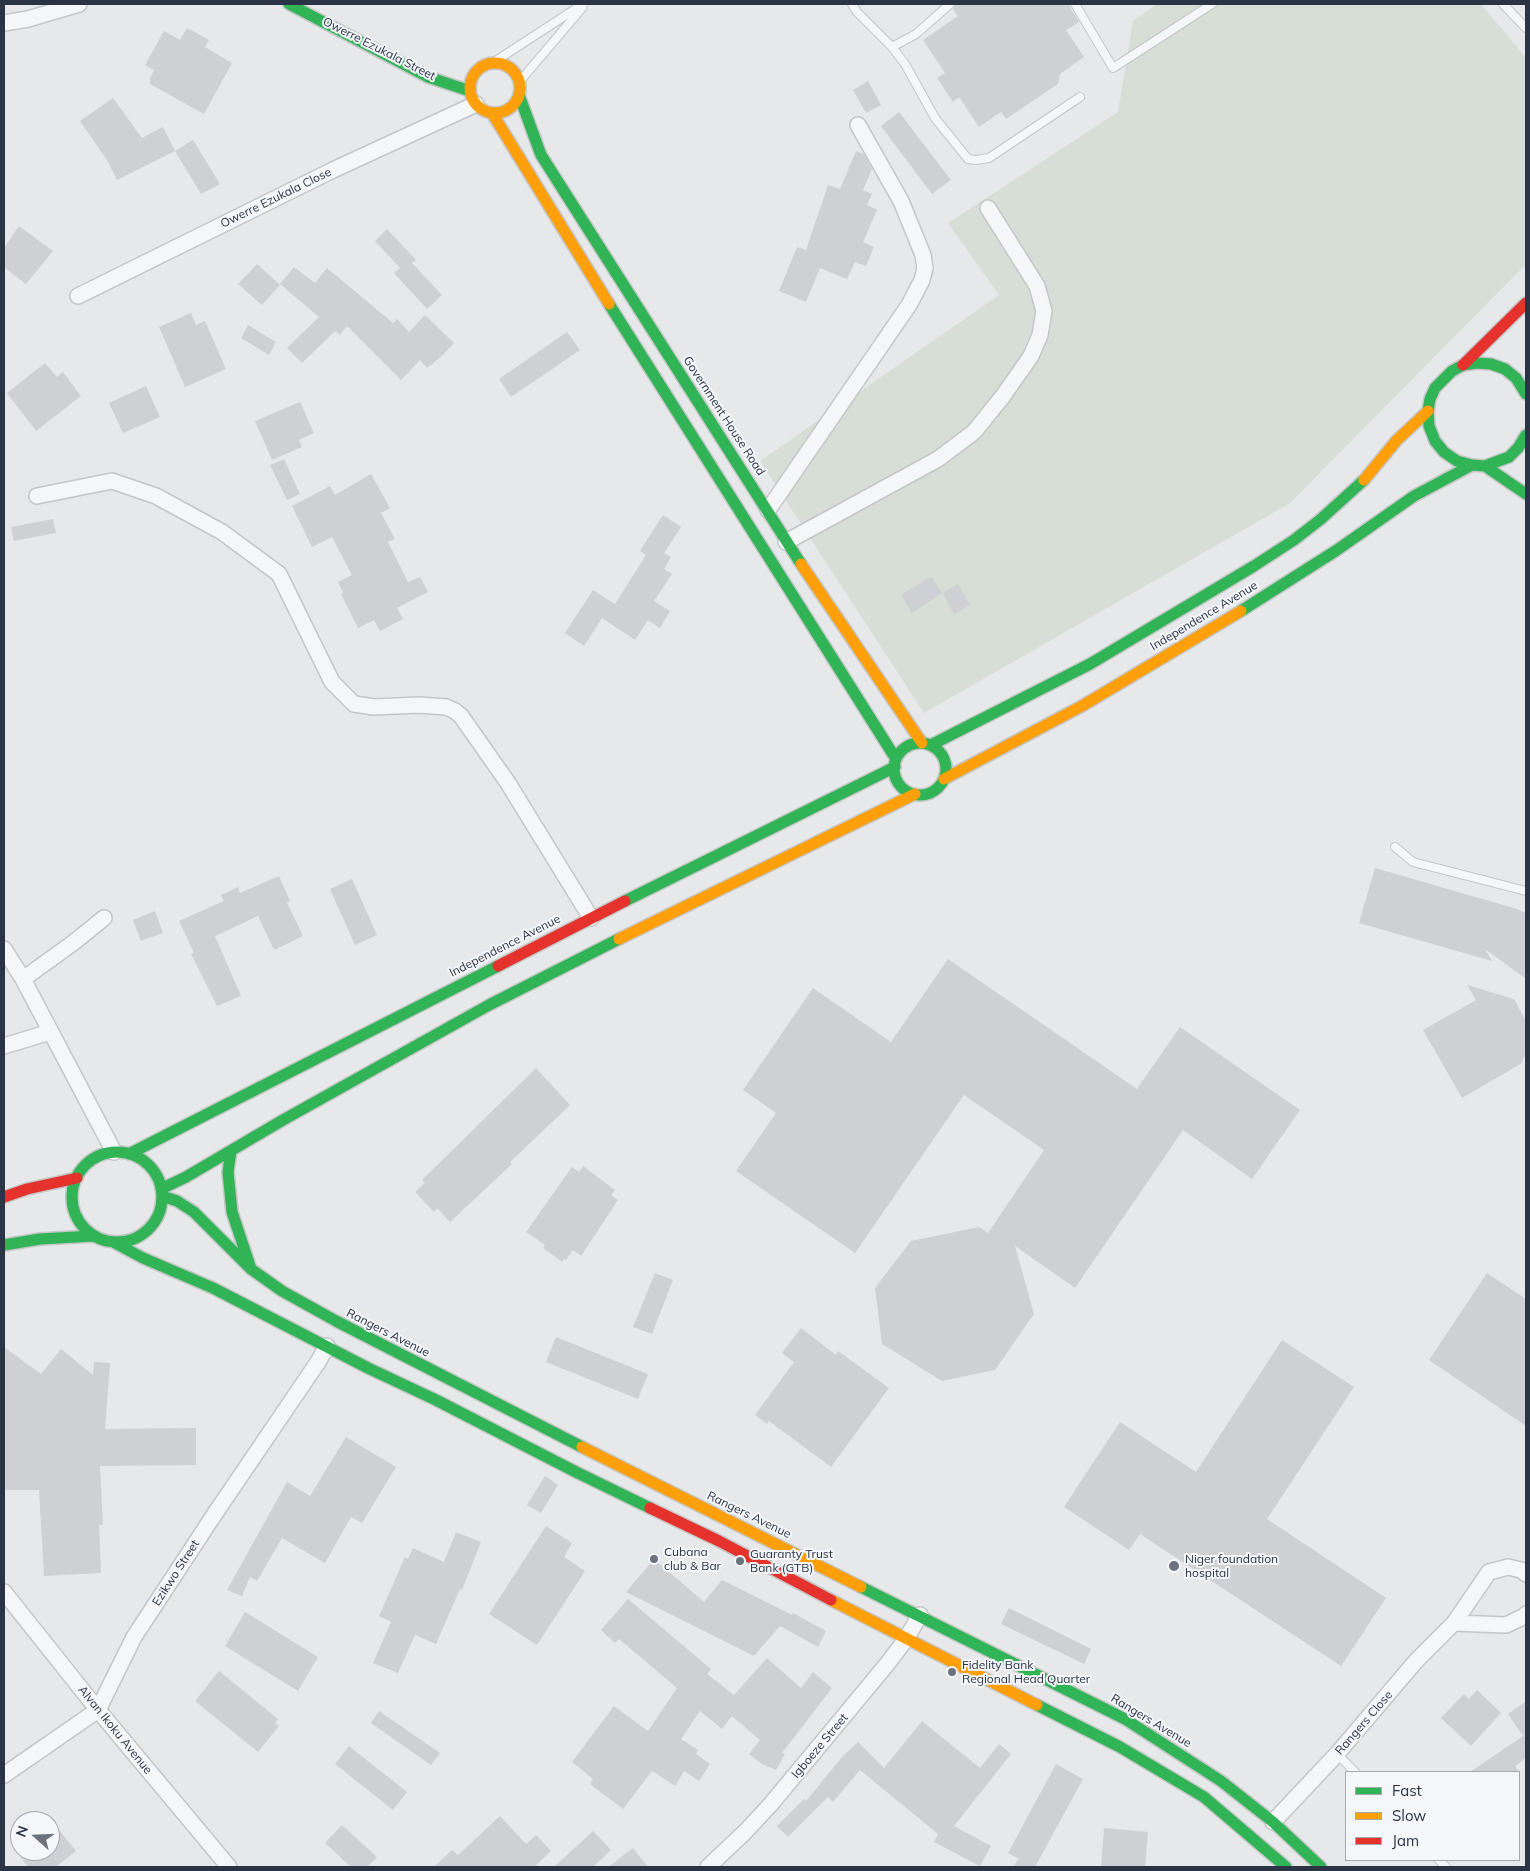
<!DOCTYPE html>
<html>
<head>
<meta charset="utf-8">
<style>
	body { margin:0 }
	#map { position:relative; width:1530px; height:1871px; overflow:hidden; background:#e6e8ea; font-family:Mulish,sans-serif }
	canvas { display:block }
	.frame { position:absolute; inset:0; border:5px solid #2b3445; pointer-events:none }
	.legend { position:absolute; left:1345px; top:1771px; width:175px; height:90px; box-sizing:border-box; background:#f4f6f9; border:1px solid #a4a8b1; margin:0; padding:6px 9px; list-style:none; font-size:15px; color:#2b3445 }
	.legend li { display:flex; align-items:center; gap:10px; height:25px }
	.legend b { width:25px; border:1px solid #a4a8b1 }
	.north { position:absolute; left:10px; top:1811px; width:50px; height:50px; box-sizing:border-box; background:#f4f6f9; border:1px solid #a4a8b1; border-radius:50%; rotate:290deg; font-size:14px; font-weight:700; line-height:20px; text-align:center; color:#2b3445 }
	.north::after { content:''; display:block; margin:auto; width:18px; height:22px; background:#6c737f; clip-path:polygon(50% 0,100% 100%,50% 72%,0 100%) }
</style>
</head>
<body>
<div id="map">
<canvas width="1530" height="1871"></canvas>
<div class="frame"></div>
<ul class="legend">
<li><b style="height:6px;background:#30b455"></b>Fast</li>
<li><b style="height:6px;background:#ff9f0a"></b>Slow</li>
<li><b style="height:6px;background:#e5322d"></b>Jam</li>
</ul>
<div class="north">N</div>
</div>
<script>
const ctx = document.querySelector('canvas').getContext('2d');
ctx.lineJoin = 'round';
function paint(path, color) {
  ctx.fillStyle = color;
  ctx.fill(path, 'evenodd');
}
function toPath(rows) {
  const path = new Path2D();
  for (const r of rows) {
    if (r.length === 3) {
      path.moveTo(r[0] + r[2], r[1]);
      path.arc(r[0], r[1], r[2], 0, 2 * Math.PI);
      continue;
    }
    path.moveTo(r[0], r[1]);
    for (let i = 2; i < r.length; i += 2) path.lineTo(r[i], r[i + 1]);
  }
  return path;
}
function trace(path, color, width, dash) {
  ctx.strokeStyle = color;
  ctx.lineWidth = width;
  ctx.lineCap = dash ? 'butt' : 'round';
  ctx.setLineDash(dash || []);
  ctx.stroke(path);
}
function write(font, color, halo, rows, align = 'center') {
  ctx.font = font + ' Mulish,sans-serif';
  ctx.lineWidth = 4;
  ctx.setLineDash([]);
  ctx.textBaseline = 'middle';
  ctx.strokeStyle = halo;
  ctx.fillStyle = color;
  for (const [text, x, y, turn = 0] of rows) {
    ctx.save();
    ctx.translate(x, y);
    ctx.rotate((+turn || 0) * Math.PI / 180);
    ctx.textAlign = isNaN(turn) ? turn : align;
    if (halo) ctx.strokeText(text, 0, 0);
    ctx.fillText(text, 0, 0);
    ctx.restore();
  }
}
paint(toPath([
	[1157,4,1481,4,1526,58,1526,264,1290,503,924,713,760,461,999,295,948,223,1118,112,1133,21]
]), '#d6ded6');
paint(toPath([
	[956,4,1068,4,1079,22,1066,30,1084,57,1060,74,1058,84,1006,119,1001,112,979,127,959,97,953,102,937,78,945,73,923,40,958,16,953,9],
	[187,28,209,40,205,47,232,63,204,114,150,84,150,78,154,70,145,65,164,31,180,40],
	[868,81,881,105,866,113,853,90],
	[113,98,142,138,163,127,175,151,117,180,107,160,80,121],
	[899,112,951,180,932,194,881,126],
	[193,140,220,184,201,194,175,151],
	[856,151,864,154,872,169,863,190,872,194,867,205,877,210,863,242,874,247,866,266,855,262,847,279,820,268,806,302,779,291,797,247,806,250,828,185,840,189],
	[19,226,53,251,26,284,4,267,4,248],
	[387,229,416,260,412,263,442,295,427,309,394,273,400,268,375,241],
	[257,264,280,285,262,305,238,284],
	[294,267,315,283,327,268,393,323,397,319,409,332,425,315,454,343,442,356,427,368,420,360,401,380,347,326,340,335,335,331,302,363,287,348,319,317,280,284],
	[191,313,196,325,205,321,226,369,185,387,159,327],
	[248,325,276,342,269,355,241,338],
	[567,332,580,350,511,397,499,379],
	[45,363,57,377,63,372,81,396,36,431,7,393],
	[146,386,160,417,123,433,109,403],
	[300,402,314,433,299,440,302,447,272,460,255,421],
	[284,459,300,494,287,500,270,465],
	[371,474,390,508,381,513,395,539,388,542,408,582,420,577,428,592,397,608,403,619,380,631,374,620,358,628,341,594,343,593,338,582,352,575,332,537,312,547,292,506,330,486,335,495],
	[663,515,681,527,664,553,671,557,664,569,672,574,654,601,670,611,660,628,648,620,635,640,602,618,584,646,565,633,593,590,615,604,646,555,640,551],
	[53,519,56,533,14,541,11,527],
	[931,576,942,593,912,613,901,595],
	[958,584,970,605,954,614,943,593],
	[1375,868,1517,909,1526,913,1526,979,1485,949,1492,961,1359,923],
	[279,876,290,901,287,903,303,936,274,950,258,916,215,936,241,996,217,1006,191,954,194,953,179,921,224,901,221,895,238,887,240,893],
	[352,879,377,935,355,945,330,889],
	[155,911,163,933,141,941,133,920],
	[948,959,1137,1089,1180,1027,1300,1110,1252,1179,1183,1130,1075,1288,1015,1246,1034,1314,995,1370,942,1381,882,1344,875,1288,911,1241,979,1227,988,1233,1044,1150,964,1095,855,1253,736,1171,776,1113,743,1090,813,988,891,1042],
	[1467,985,1514,999,1526,1021,1526,1051,1522,1063,1462,1098,1423,1030,1476,1000],
	[536,1068,570,1105,510,1162,512,1164,450,1222,437,1208,434,1212,415,1192,425,1183,422,1180],
	[583,1166,615,1190,611,1195,618,1200,581,1256,573,1250,566,1260,564,1259,562,1262,543,1248,545,1245,526,1232,572,1167,579,1172],
	[655,1273,673,1280,652,1334,633,1327],
	[1487,1273,1526,1299,1526,1426,1429,1360],
	[801,1328,836,1355,838,1351,889,1388,831,1467,769,1421,767,1424,755,1415,794,1362,782,1353],
	[556,1337,648,1374,638,1399,546,1362],
	[1282,1340,1354,1387,1267,1519,1386,1598,1341,1666,1140,1534,1129,1550,1064,1507,1120,1422,1196,1472],
	[4,1347,41,1374,61,1349,93,1375,94,1362,110,1363,105,1429,196,1428,196,1465,100,1466,103,1525,99,1525,101,1573,44,1576,39,1490,4,1490],
	[346,1437,396,1467,362,1523,351,1517,325,1563,282,1538,257,1581,250,1577,242,1596,227,1590,287,1482,310,1496],
	[545,1476,558,1485,541,1513,527,1505],
	[546,1526,572,1543,564,1557,585,1571,537,1645,489,1614],
	[456,1532,481,1542,462,1590,460,1589,436,1644,415,1635,398,1673,373,1663,391,1622,379,1616,405,1557,408,1559,413,1548,444,1562],
	[654,1559,704,1602,722,1580,792,1615,793,1613,826,1631,818,1647,780,1626,754,1656,626,1592],
	[628,1599,711,1669,707,1674,734,1695,767,1658,801,1688,813,1672,832,1688,782,1753,785,1754,776,1770,762,1764,749,1754,760,1740,732,1716,722,1729,700,1711,681,1739,698,1750,696,1754,710,1764,699,1781,684,1771,675,1786,652,1771,623,1809,590,1784,593,1779,572,1762,614,1706,648,1731,677,1688,619,1639,615,1643,601,1630],
	[1009,1608,1091,1649,1084,1664,1001,1624],
	[245,1612,318,1657,298,1691,225,1646],
	[219,1671,278,1719,275,1723,279,1726,258,1752,195,1701],
	[1477,1690,1501,1713,1471,1746,1441,1718,1464,1694,1469,1699],
	[1526,1701,1526,1758,1515,1766,1519,1772,1470,1772,1523,1736,1508,1714],
	[379,1711,440,1753,431,1765,371,1723],
	[922,1721,980,1768,999,1744,1011,1754,954,1826,991,1846,980,1866,934,1842,938,1834,860,1770,833,1802,828,1797,788,1837,777,1826,804,1799,806,1801,843,1756,858,1742,884,1768],
	[349,1746,407,1792,393,1810,335,1764],
	[1056,1764,1083,1779,1035,1867,1013,1867,1019,1859,1008,1853],
	[500,1816,526,1844,536,1835,551,1851,534,1867,434,1867,452,1850,458,1855],
	[50,1819,76,1851,56,1867,28,1867,16,1851,50,1851],
	[342,1825,377,1857,367,1867,351,1867,325,1843],
	[1104,1828,1148,1832,1145,1867,1101,1867],
	[593,1831,611,1850,593,1867,554,1867],
	[633,1848,648,1867,608,1867]
]), '#ced0d3');
const lane = toPath([
	[852,4,857,12,892,47,916,34,950,4],
	[1075,4,1113,68,1212,4],
	[1503,4,1526,28],
	[892,47,905,64,935,118,968,159,976,160,989,158,1080,97],
	[494,62,583,4],
	[520,81,582,8],
	[1395,847,1413,862,1526,891],
	[1337,1754,1355,1772],
	[1439,1860,1446,1867]
]);
const street = toPath([
	[4,23,28,19,79,4],
	[78,296,333,170,476,104],
	[37,496,112,481,156,496,222,532,279,574,332,682,354,704,374,707,419,705,446,707,455,711,461,716,508,783,591,918],
	[768,510,909,305,922,280,925,268,923,255,901,201,858,125],
	[786,542,938,459,974,432,1003,396,1031,356,1040,335,1044,311,1037,286,988,208],
	[4,949,23,979,114,1152],
	[23,979,73,943,104,918],
	[4,1046,50,1032],
	[4,1592,98,1710,229,1867],
	[1454,1623,1506,1625,1525,1616,1526,1614],
	[4,1775,98,1710,134,1637,214,1515,318,1362,327,1346],
	[1273,1822,1337,1754,1416,1661,1454,1623,1489,1572,1508,1567,1521,1570,1526,1574],
	[708,1867,746,1831,771,1804,888,1663,906,1639,920,1615]
]);
const fast = toPath([
	[289,4,428,77,470,91],
	[519,95,541,155,801,564],
	[609,304,896,759],
	[1526,394,1516,378,1505,369,1491,364,1477,363,1463,365,1452,371,1435,388,1430,399,1428,411,1429,426,1435,441,1444,452,1457,461,1472,465,1485,466,1509,457,1518,448,1526,435],
	[1485,466,1526,494],
	[1241,611,1337,550,1414,496,1472,465],
	[920,769,26],
	[931,745,1090,664,1254,566,1294,540,1321,519,1364,480],
	[625,901,895,767],
	[231,1151,228,1172,232,1212,251,1269],
	[117,1197,45],
	[129,1154,498,966],
	[161,1189,186,1177,283,1120,489,1005,619,939],
	[162,1196,177,1201,194,1212,251,1269,282,1291,336,1321,582,1447],
	[115,1243,143,1258,213,1288,368,1368,436,1400,576,1472,650,1508],
	[4,1245,40,1239,93,1236],
	[861,1587,1125,1719,1221,1781,1273,1822,1321,1867],
	[1037,1705,1120,1747,1204,1797,1286,1867]
]);
const slow = toPath([
	[495,88,25],
	[492,113,609,304],
	[1364,480,1397,440,1428,411],
	[801,564,922,743],
	[944,779,1082,706,1241,611],
	[619,939,915,794],
	[582,1447,861,1587],
	[831,1600,1037,1705]
]);
const jam = toPath([
	[1463,365,1526,303],
	[498,966,625,901],
	[4,1197,27,1189,77,1178],
	[650,1508,719,1541,831,1600]
]);
trace(lane, '#c4c6c8', 10);
trace(street, '#c4c6c8', 18);
trace(fast, '#c4c6c8', 14);
trace(slow, '#c4c6c8', 14);
trace(jam, '#c4c6c8', 14);
trace(lane, '#f5f6f7', 8);
trace(street, '#f5f6f7', 15);
trace(fast, '#30b455', 11);
trace(slow, '#ff9f0a', 11);
trace(jam, '#e5322d', 11);
for (const [x, y, r, color] of [
	[654,1559,5,"#6c737f"],
	[740,1561,5,"#6c737f"],
	[1174,1566,6,"#6c737f"],
	[952,1672,5,"#6c737f"]
]) {
  const dot = new Path2D();
  dot.arc(x, y, r, 0, 2 * Math.PI);
  ctx.fillStyle = color;
  ctx.fill(dot);
  trace(dot, '#f4f6f9', 2);
}
write('12px', '#2b3445', '#f4f6f9', [
	["Owerre Ezukala Street",379,49,27],
	["Owerre Ezukala Close",276,198,-26],
	["Government House Road",724,416,57],
	["Independence Avenue",1204,616,-31],
	["Independence Avenue",505,946,-27],
	["Rangers Avenue",388,1333,27],
	["Rangers Avenue",749,1515,26],
	["Ezikwo Street",176,1573,-57],
	["Rangers Avenue",1151,1721,31],
	["Rangers Close",1364,1723,-49],
	["Alvan Ikoku Avenue",115,1730,51],
	["Igboeze Street",820,1746,-50]
]);
write('12px', '#2b3445', '#f4f6f9', [
	["Cubana",664,1552],
	["club & Bar",664,1566],
	["Guaranty Trust",750,1554],
	["Bank (GTB)",750,1568],
	["Niger foundation",1185,1559],
	["hospital",1185,1573],
	["Fidelity Bank",962,1665],
	["Regional Head Quarter",962,1679]
], 'left');
</script>
</body>
</html>
